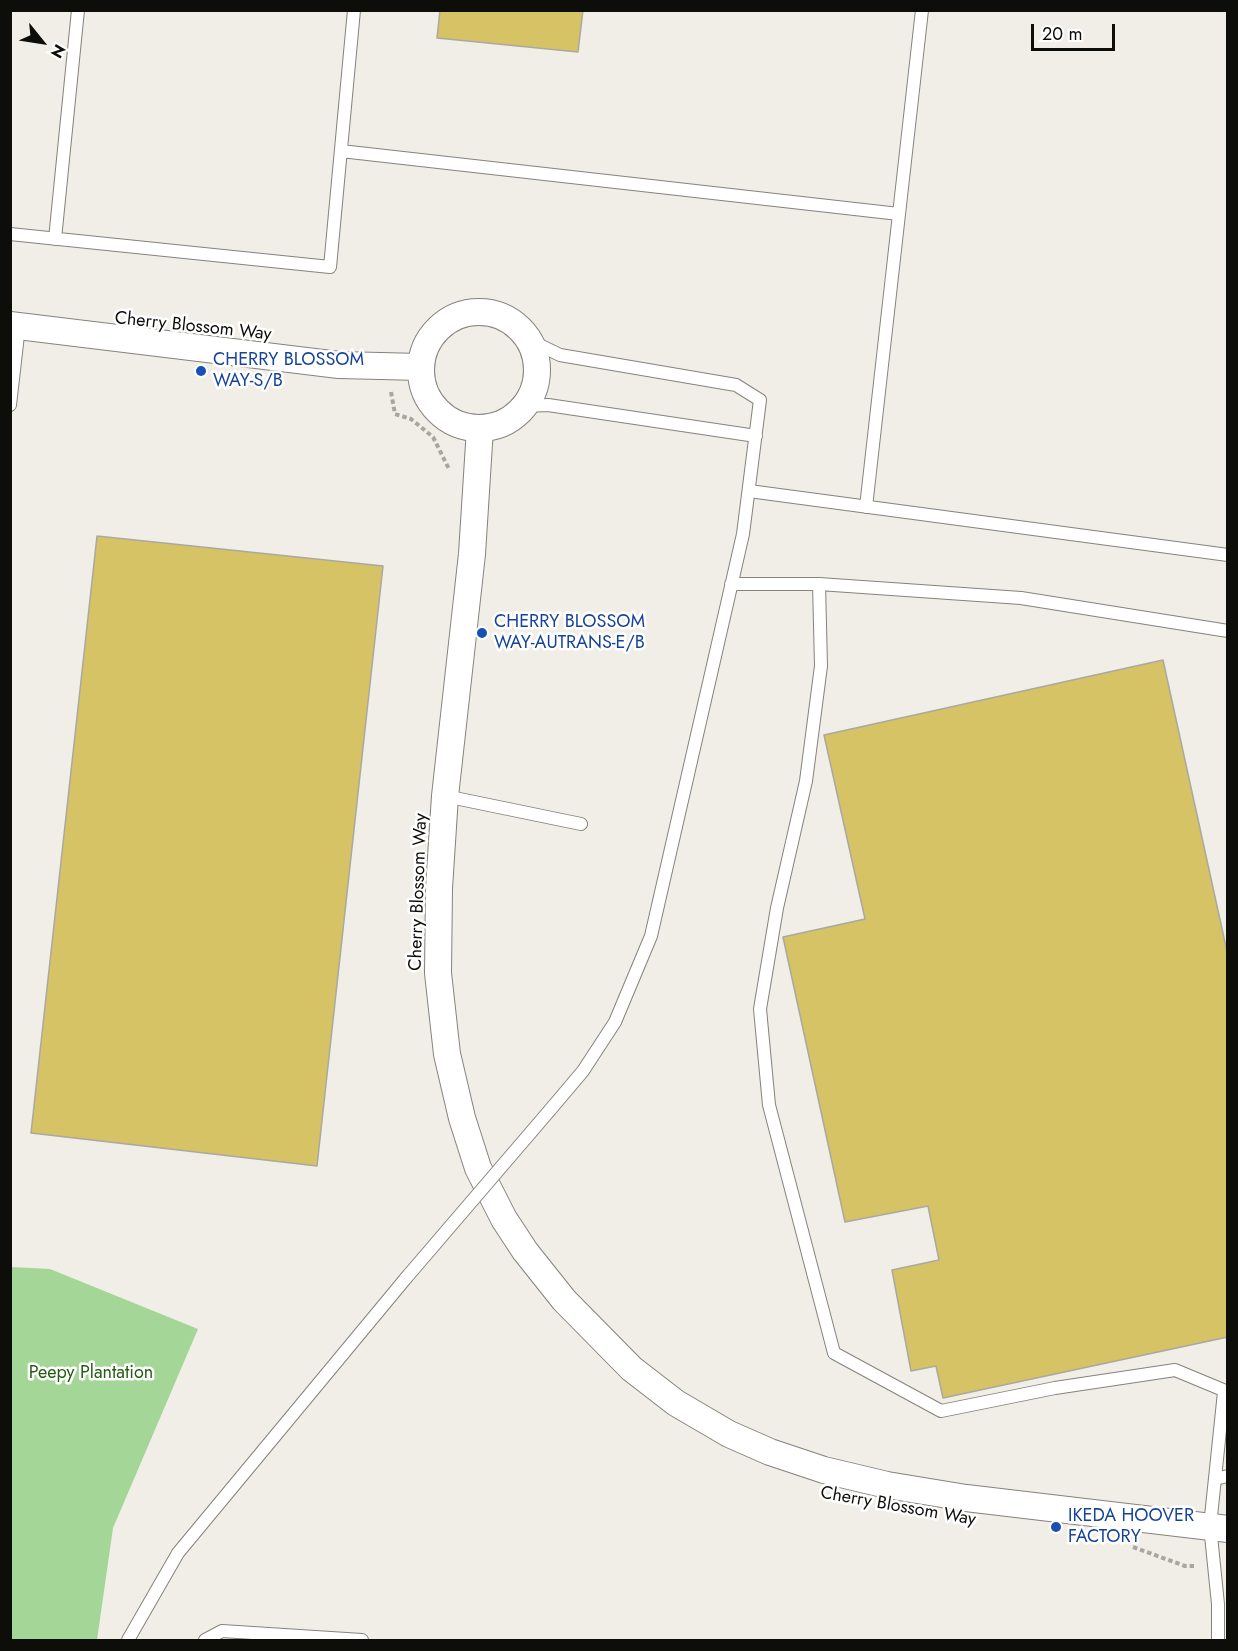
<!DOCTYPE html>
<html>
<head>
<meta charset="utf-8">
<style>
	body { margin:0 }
	#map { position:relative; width:1238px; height:1651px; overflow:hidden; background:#f0eee6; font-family:Jost,sans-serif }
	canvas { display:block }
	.frame { position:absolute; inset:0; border:12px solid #0d0d0a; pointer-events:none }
	.north { position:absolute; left:12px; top:12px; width:60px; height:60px; -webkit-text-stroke:4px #fff; paint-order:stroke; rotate:120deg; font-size:16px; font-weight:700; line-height:24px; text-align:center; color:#0d0d0a }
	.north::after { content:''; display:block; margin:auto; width:21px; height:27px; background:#0d0d0a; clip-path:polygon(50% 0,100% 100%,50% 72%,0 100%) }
	.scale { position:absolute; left:1031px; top:24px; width:84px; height:27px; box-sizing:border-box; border:3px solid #0d0d0a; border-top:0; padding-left:8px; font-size:18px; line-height:21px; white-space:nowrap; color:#0d0d0a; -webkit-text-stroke:4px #fff; paint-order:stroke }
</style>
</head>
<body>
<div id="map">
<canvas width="1238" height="1651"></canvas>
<div class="frame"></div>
<div class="north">N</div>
<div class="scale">20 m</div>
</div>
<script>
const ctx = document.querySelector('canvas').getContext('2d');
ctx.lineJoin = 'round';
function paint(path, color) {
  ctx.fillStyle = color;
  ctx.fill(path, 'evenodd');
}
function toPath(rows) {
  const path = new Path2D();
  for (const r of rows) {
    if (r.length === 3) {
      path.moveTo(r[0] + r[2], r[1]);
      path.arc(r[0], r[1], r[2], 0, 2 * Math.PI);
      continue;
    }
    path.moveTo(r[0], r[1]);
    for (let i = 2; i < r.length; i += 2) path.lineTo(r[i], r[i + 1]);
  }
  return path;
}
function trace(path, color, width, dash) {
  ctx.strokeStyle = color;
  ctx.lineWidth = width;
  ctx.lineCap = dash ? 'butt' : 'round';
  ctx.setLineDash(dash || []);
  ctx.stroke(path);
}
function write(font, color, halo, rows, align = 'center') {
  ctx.font = font + ' Jost,sans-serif';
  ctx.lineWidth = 5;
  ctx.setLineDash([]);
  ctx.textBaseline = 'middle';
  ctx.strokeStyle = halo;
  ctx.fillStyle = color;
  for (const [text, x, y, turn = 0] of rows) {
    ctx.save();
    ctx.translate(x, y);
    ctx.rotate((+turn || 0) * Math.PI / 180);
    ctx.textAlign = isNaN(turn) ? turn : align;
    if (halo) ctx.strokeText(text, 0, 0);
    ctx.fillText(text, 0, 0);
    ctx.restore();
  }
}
paint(toPath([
	[11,1267,50,1269,198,1329,113,1528,97,1640,11,1640]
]), '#a3d697');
const building = toPath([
	[440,10,583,10,578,52,437,38,440,10],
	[97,536,383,566,317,1166,31,1133,97,536],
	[1163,660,1228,956,1228,1337,943,1398,936,1366,911,1371,892,1270,939,1260,928,1206,845,1222,783,937,865,919,824,735,1163,660]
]);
paint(building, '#d5c365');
trace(building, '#aaa8a0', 1.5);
const lane = toPath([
	[341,151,899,214],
	[10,234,330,267,354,10],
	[55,239,78,10],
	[531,341,560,355,736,385,760,400,743,534,651,936,615,1022,583,1071,550,1110],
	[10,405,19,326],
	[525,406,548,405,756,436],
	[749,491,1228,555],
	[866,507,922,10],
	[731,584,819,584,821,666,806,781,777,908,760,1009,769,1105,834,1353,941,1411,1055,1388,1175,1370,1228,1392],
	[819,584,1021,598,1228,631],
	[445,796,581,824],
	[1215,1479,1228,1476],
	[128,1640,178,1553,406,1278],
	[205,1640,222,1631,362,1640],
	[1218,1640,1218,1604,1210,1526,1224,1392]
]);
const street = toPath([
	[479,370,58],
	[10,325,339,365,421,367],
	[480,428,472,554,445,796,439,888,438,973,447,1054,462,1118,478,1168,504,1219,525,1251,564,1300,632,1369,676,1403,729,1434,770,1452,824,1470,887,1485,966,1498,1228,1529]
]);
trace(lane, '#85837c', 14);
trace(street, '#85837c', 28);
trace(toPath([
	[391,392,395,414,411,419,433,437,449,469],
	[1133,1547,1185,1566,1194,1566]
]), '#a8a6a0', 4, [4.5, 3]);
trace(lane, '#fff', 12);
trace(street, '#fff', 26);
const laneBridge = toPath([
	[406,1278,550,1110]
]);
trace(laneBridge, '#85837c', 14, []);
trace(laneBridge, '#fff', 12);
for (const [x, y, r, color] of [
	[201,371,6,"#1a4fb4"],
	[482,633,6,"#1a4fb4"],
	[1056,1527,6,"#1a4fb4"]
]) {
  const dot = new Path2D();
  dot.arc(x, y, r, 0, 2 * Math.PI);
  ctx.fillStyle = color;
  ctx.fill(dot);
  trace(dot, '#fff', 2);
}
write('18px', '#0d0d0a', '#fff', [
	["Cherry Blossom Way",193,327,6],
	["Cherry Blossom Way",419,892,-88],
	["Cherry Blossom Way",898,1507,10]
]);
write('18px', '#164399', '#fff', [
	["CHERRY BLOSSOM",213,361],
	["WAY-S/B",213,382],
	["CHERRY BLOSSOM",494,623],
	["WAY-AUTRANS-E/B",494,644],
	["IKEDA HOOVER",1068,1517],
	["FACTORY",1068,1538]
], 'left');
write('18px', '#255c14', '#fff', [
	["Peepy Plantation",91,1374]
]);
</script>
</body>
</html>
